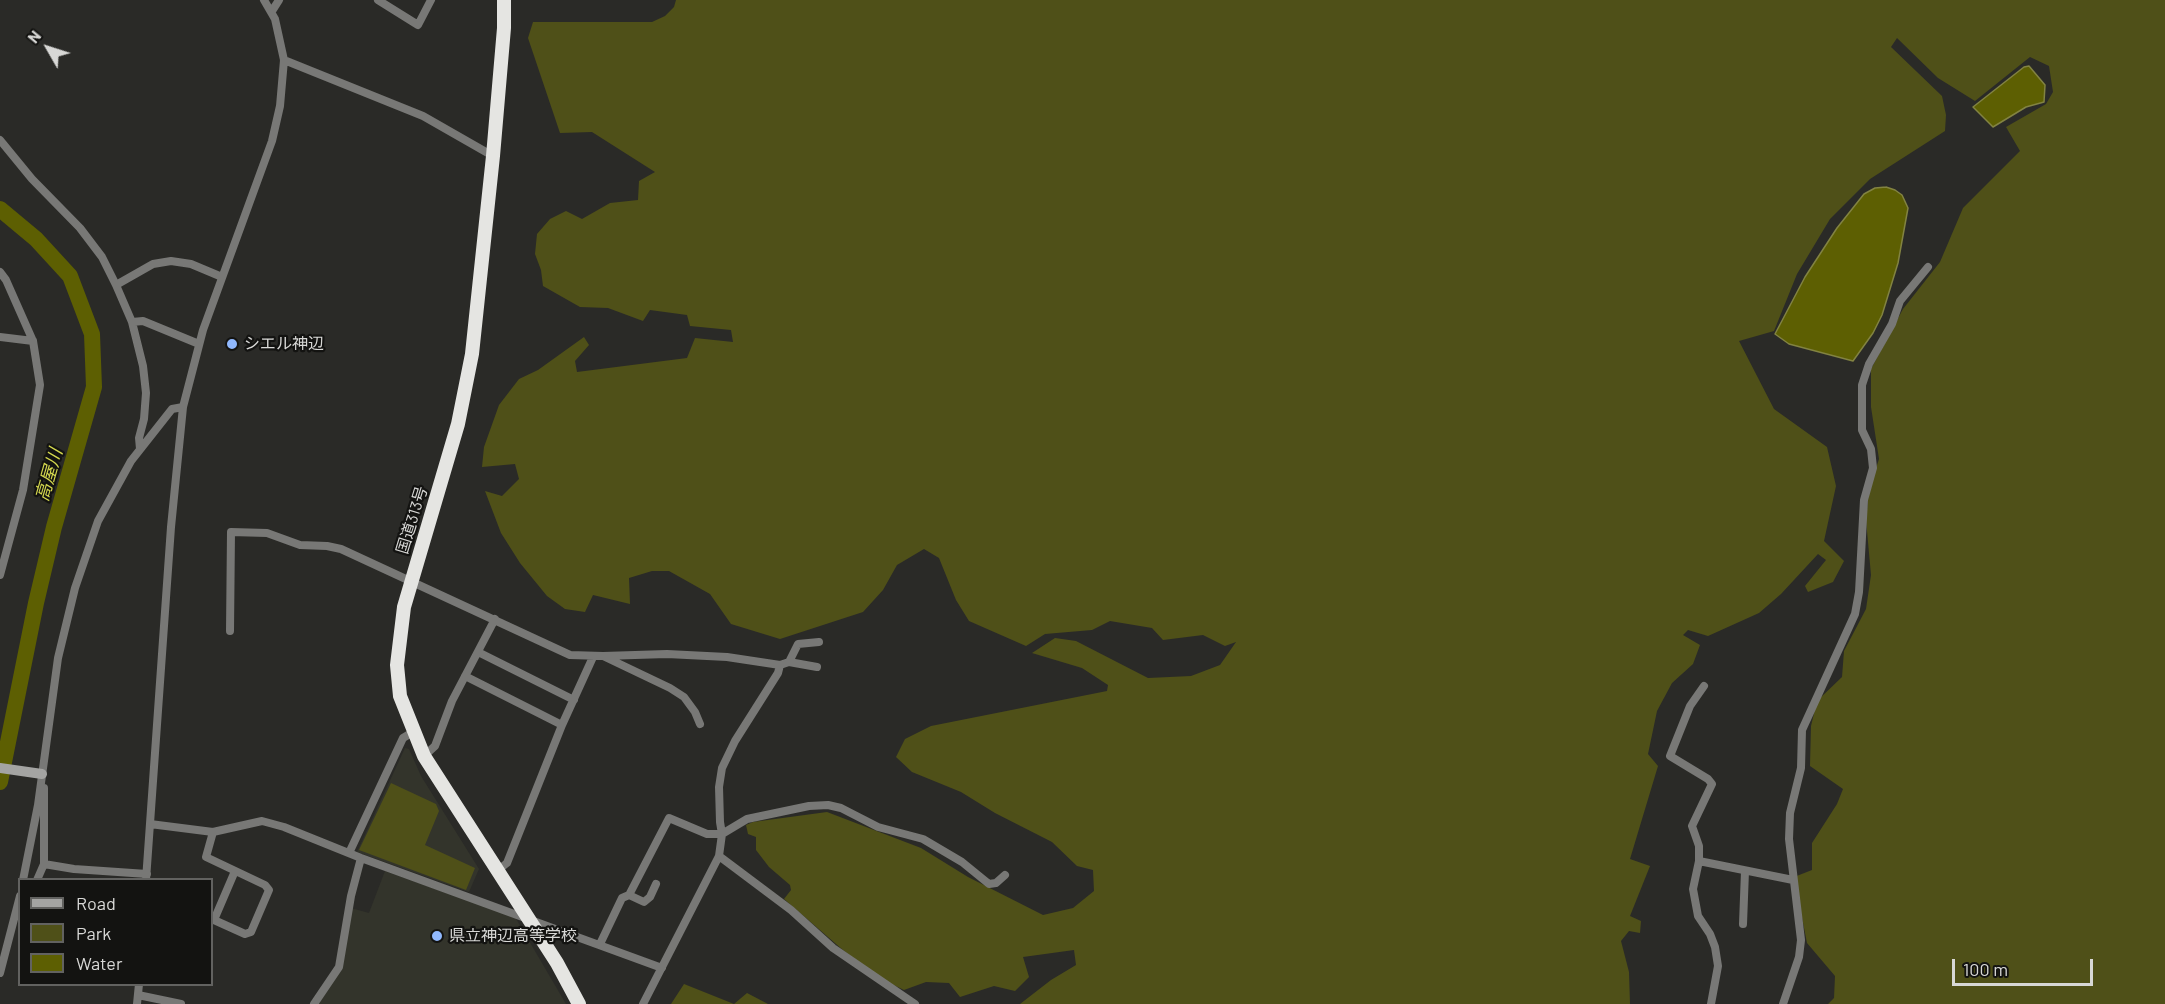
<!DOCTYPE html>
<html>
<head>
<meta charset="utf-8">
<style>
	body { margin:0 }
	#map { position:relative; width:2165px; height:1004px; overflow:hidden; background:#2a2a27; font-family:Barlow,sans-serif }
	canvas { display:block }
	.legend { position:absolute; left:18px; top:878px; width:195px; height:108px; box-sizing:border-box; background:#131311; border:2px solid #626260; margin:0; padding:8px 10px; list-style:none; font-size:18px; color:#d8d8d6 }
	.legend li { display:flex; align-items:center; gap:12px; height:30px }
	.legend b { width:30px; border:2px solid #626260 }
	.north { position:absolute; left:18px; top:18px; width:60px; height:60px; -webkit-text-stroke:4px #131311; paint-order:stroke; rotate:309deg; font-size:16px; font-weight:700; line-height:24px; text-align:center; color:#d8d8d6 }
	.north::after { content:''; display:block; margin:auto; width:21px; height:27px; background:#d8d8d6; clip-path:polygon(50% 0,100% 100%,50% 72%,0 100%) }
	.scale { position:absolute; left:1952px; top:959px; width:141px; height:27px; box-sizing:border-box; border:3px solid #d8d8d6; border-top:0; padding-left:8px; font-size:18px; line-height:21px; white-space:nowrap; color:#d8d8d6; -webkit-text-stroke:4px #131311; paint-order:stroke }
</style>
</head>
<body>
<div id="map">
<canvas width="2165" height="1004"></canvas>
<ul class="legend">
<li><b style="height:8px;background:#a4a4a2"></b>Road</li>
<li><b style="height:16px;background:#4f5018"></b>Park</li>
<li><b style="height:16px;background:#5d5f02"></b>Water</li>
</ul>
<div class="north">N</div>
<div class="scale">100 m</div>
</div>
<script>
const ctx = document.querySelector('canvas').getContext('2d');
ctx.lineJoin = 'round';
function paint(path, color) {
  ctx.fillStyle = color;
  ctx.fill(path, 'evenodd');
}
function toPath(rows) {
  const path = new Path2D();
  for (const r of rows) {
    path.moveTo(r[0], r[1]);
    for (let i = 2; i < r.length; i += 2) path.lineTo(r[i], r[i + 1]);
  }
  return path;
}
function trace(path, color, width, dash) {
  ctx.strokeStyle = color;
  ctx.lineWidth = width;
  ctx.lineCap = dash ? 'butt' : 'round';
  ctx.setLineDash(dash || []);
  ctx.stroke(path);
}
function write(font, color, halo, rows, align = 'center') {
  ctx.font = font + ' Barlow,"Noto Sans JP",sans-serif';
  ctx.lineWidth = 4.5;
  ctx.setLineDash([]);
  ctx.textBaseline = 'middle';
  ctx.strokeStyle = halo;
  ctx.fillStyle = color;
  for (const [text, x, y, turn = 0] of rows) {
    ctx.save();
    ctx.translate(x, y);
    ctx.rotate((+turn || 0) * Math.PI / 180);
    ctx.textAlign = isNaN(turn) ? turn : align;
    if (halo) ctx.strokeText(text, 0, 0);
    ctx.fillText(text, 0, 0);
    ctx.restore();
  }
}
paint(toPath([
	[405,748,409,749,421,776,479,869,469,892,357,852],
	[385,871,515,917,566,1004,318,1004,333,981,351,908,369,913]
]), '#33342b');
paint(toPath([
	[676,0,2165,0,2165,1004,1828,1004,1834,998,1835,976,1807,943,1794,877,1812,870,1812,843,1837,804,1843,789,1810,766,1811,726,1817,701,1842,677,1844,651,1866,609,1871,575,1866,520,1869,490,1879,459,1871,407,1871,369,1903,309,1940,262,1963,208,2020,151,2006,127,2046,104,2053,92,2049,66,2030,57,1975,101,1938,78,1897,38,1891,47,1942,96,1946,115,1945,131,1870,179,1830,219,1797,274,1774,331,1739,341,1774,409,1827,447,1836,486,1824,541,1844,561,1833,582,1808,592,1805,586,1826,560,1818,554,1781,594,1759,613,1708,636,1688,630,1683,635,1700,645,1693,664,1672,683,1657,711,1648,754,1658,766,1630,859,1650,866,1630,916,1641,921,1640,933,1629,931,1621,941,1629,972,1630,1004,1020,1004,1051,980,1076,965,1074,950,1023,957,1029,977,1015,991,994,986,960,997,949,983,926,982,904,990,881,979,843,950,784,899,791,890,790,885,769,867,756,850,756,837,748,834,746,825,753,822,827,812,921,848,968,877,1043,915,1073,908,1094,891,1093,870,1077,866,1052,842,995,813,961,792,912,772,896,757,905,739,931,726,1107,691,1108,685,1082,668,1032,653,1055,638,1076,641,1148,678,1191,676,1220,665,1236,642,1225,646,1203,635,1163,640,1152,628,1110,621,1092,630,1045,634,1026,646,969,621,956,600,939,558,924,549,897,565,883,590,863,612,780,639,731,624,710,594,669,571,652,571,629,578,630,604,593,595,585,612,565,609,547,596,520,563,501,533,485,491,502,496,519,479,515,464,482,467,484,447,499,405,519,379,538,370,584,337,589,345,575,361,577,372,687,358,695,338,733,342,731,330,690,326,687,315,650,310,643,321,608,308,580,307,543,286,541,270,535,254,537,234,550,219,566,211,582,219,610,203,638,200,639,181,655,172,592,132,560,133,528,38,533,22,652,22,665,16,674,7],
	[391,783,436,804,439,811,425,845,475,868,466,890,359,850],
	[684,984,734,1004,747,993,768,1004,671,1004]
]), '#4f5018');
const water = toPath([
	[2029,66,2045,85,2044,102,2026,107,1993,127,1973,107,2024,67,2029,66],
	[1886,187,1895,190,1902,195,1908,208,1898,263,1882,315,1873,333,1853,361,1789,344,1775,334,1805,277,1837,228,1864,194,1875,188,1886,187]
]);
paint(water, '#5d5f02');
trace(water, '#828342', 1.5);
trace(toPath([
	[0,209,36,239,70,276,92,334,94,387,54,527,36,603,0,782]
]), '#5d5f02', 16);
trace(toPath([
	[378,0,418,25,431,0],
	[272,11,279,0],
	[284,60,423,116,493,156],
	[0,140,32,179,80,228,102,257,116,285,132,322,143,366,146,393,144,419,139,438,140,449],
	[0,272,6,280,33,341,40,385,23,490,0,575],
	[116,285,153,264,171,261,191,264,222,277],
	[132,322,143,321,199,344],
	[0,337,33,341],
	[230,631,231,532,267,533,300,545,327,546,341,549,570,655,603,656,670,688,684,697,695,712,700,724],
	[478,652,574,700],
	[603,656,667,654,727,657,780,665,789,662,817,667],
	[789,662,798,644,819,642],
	[465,676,562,725],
	[1704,686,1690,706,1670,756,1708,779,1712,784,1692,826,1699,846,1699,861,1693,889,1698,916,1710,934,1715,947,1718,966,1711,1004],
	[424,756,435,746,452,701,495,619],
	[150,824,213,832,262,821,284,827,361,858,662,968],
	[213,832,206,857,265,885,269,890,251,932,245,934,214,920,235,871],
	[349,853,403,738,413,732],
	[719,856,791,910,833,948,915,1004],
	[1699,861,1793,880],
	[44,864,74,869,147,874],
	[497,871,507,863,562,725,593,657],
	[23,880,38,805,58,658,75,588,98,521,131,461,172,409,183,407],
	[37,880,44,864,44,788],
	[146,880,171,527,183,407,203,330,272,141,280,106,284,60,275,19,264,0],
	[629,895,669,818,707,834,722,834,747,819,809,806,828,805,841,808,878,827,923,839,962,862,989,884,996,883,1005,875],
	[1743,924,1745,871],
	[600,944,622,898,629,895,644,902,650,897,656,884],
	[0,973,20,896],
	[138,995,181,1004],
	[137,1004,139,984],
	[314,1004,339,967,351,896,361,858],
	[643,1004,719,856,722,834,720,822,719,787,722,768,735,741,778,673,780,665],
	[1783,1004,1799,957,1801,940,1789,839,1790,813,1801,768,1802,730,1855,614,1859,592,1864,500,1873,468,1871,449,1862,430,1862,385,1869,364,1892,324,1900,301,1928,267]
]), '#787876', 8);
trace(toPath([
	[0,768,42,774]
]), '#a4a4a2', 10);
trace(toPath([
	[504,0,504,28,493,156,472,354,458,424,404,607,397,665,400,696,424,756,557,963,579,1004]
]), '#e5e5e2', 14);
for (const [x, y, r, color] of [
	[232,344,6,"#90b8fd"],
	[437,936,6,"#90b8fd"]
]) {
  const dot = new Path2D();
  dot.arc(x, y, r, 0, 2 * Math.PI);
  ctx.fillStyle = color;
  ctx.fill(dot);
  trace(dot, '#131311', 2);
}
write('16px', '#d8d8d6', '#131311', [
	["シエル神辺",244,344],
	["県立神辺高等学校",449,936]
], 'left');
write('16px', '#d8d8d6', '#131311', [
	["国道313号",412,520,-73]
]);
write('italic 18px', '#d5d94f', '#131311', [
	["高屋川",49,475,-74]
]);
</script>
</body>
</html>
